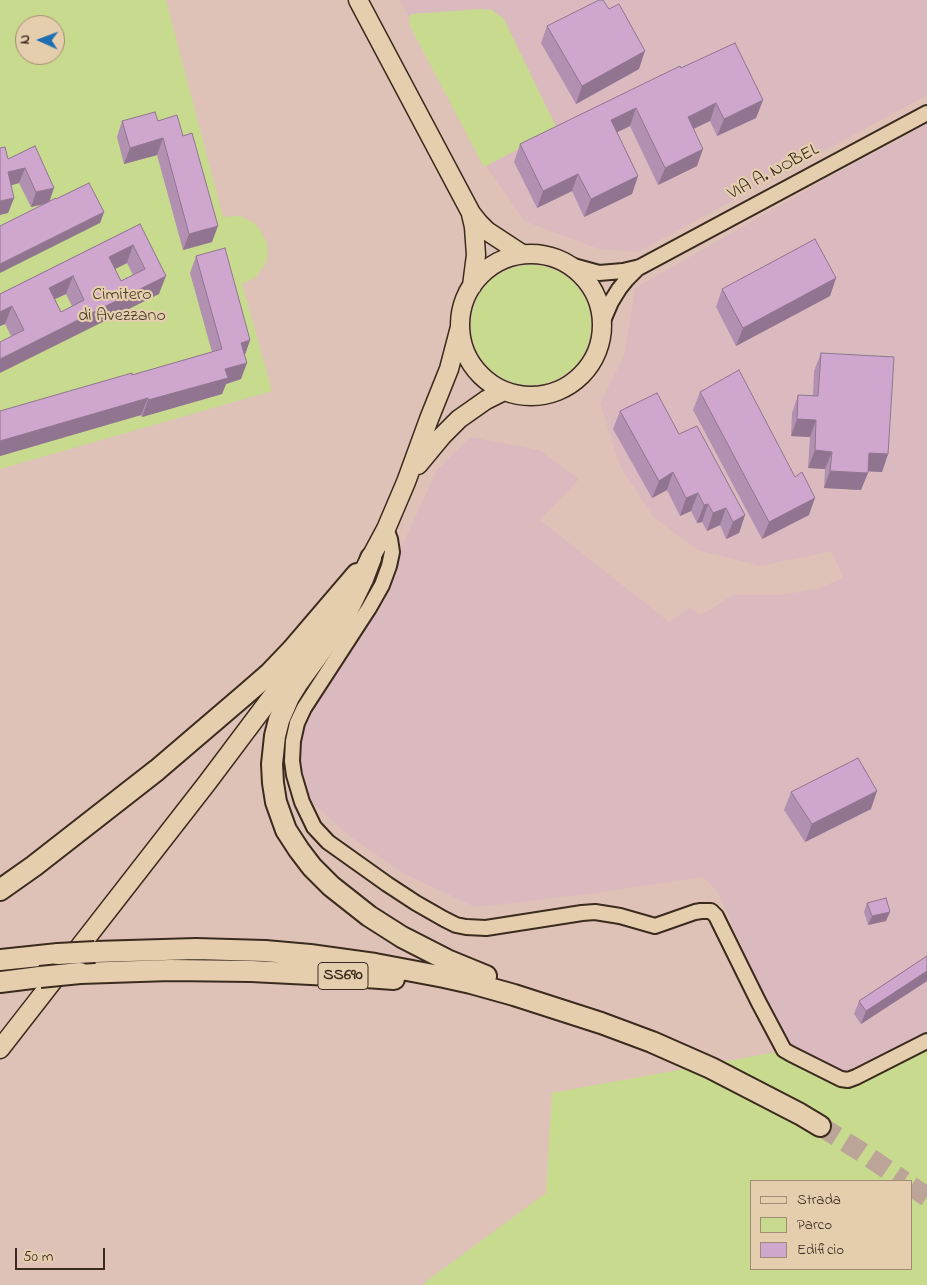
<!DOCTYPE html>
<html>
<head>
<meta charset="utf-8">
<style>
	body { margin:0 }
	#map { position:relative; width:927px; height:1285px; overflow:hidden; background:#dec2b7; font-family:"Indie Flower",sans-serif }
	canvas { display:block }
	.legend { position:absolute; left:750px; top:1180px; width:162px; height:90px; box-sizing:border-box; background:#e4cead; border:1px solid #a08c74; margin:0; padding:6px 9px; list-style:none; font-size:15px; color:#3b2a1e }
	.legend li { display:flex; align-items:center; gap:10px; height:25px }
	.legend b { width:25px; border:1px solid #a08c74 }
	.north { position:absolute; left:15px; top:15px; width:50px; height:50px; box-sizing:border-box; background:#e4cead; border:1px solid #a08c74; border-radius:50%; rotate:272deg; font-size:14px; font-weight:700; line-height:20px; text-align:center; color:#3b2a1e }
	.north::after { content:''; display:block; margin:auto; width:18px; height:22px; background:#1f6fb2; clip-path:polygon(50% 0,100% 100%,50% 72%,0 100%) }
	.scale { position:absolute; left:15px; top:1248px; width:90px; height:22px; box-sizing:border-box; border:2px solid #3b2a1e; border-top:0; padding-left:6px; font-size:15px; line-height:18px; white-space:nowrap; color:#3b2a1e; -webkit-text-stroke:4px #e4cead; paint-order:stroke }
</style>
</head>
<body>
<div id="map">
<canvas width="927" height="1285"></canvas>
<ul class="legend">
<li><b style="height:6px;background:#e4cead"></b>Strada</li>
<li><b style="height:14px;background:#c7da8e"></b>Parco</li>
<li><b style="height:14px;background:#cfa7ce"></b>Edificio</li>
</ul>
<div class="north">N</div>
<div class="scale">50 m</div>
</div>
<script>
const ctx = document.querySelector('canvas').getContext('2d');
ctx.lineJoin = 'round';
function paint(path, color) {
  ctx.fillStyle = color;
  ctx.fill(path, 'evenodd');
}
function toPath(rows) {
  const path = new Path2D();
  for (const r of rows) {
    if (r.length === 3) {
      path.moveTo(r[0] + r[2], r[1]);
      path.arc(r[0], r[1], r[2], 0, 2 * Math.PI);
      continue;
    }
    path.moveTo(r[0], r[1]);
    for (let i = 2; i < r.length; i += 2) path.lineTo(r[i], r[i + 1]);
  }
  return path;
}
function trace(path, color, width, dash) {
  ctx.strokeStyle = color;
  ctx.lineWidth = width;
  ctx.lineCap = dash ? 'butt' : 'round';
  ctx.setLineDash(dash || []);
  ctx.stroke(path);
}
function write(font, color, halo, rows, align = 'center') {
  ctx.font = font + ' "Indie Flower",sans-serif';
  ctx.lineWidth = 4.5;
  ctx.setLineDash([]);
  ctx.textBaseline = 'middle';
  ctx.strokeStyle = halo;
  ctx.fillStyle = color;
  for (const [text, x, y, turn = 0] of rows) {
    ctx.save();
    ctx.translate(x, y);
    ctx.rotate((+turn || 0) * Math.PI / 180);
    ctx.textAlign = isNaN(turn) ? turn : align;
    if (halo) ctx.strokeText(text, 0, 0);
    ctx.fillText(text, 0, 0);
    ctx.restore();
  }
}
paint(toPath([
	[400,0,927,0,927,95,638,252,599,249,524,221,487,167],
	[927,124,927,1036,849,1077,788,1049,717,891,703,877,595,893,513,903,475,907,403,873,347,834,310,800,294,754,304,709,387,578,437,470,471,437,539,450,579,479,540,520,669,622,689,608,701,615,733,595,780,595,817,589,843,578,832,551,760,566,698,550,654,518,620,466,600,403,624,356,635,288,833,175]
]), '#dababe');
paint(toPath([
	[0,0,166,0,223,217,239,216,253,222,259,228,266,241,268,249,267,257,265,264,256,277,242,284,272,391,0,469],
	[25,25,55,25,55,55,25,55],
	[480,9,492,10,504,19,557,129,484,167,410,26,409,19,410,15,412,14],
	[531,325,60],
	[927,1044,927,1285,423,1285,428,1280,546,1193,552,1093,777,1052,837,1082],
	[751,1181,911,1181,911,1269,751,1269]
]), '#c7da8e');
trace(toPath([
	[820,1126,860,1151,904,1181],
	[911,1186,927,1197]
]), '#bda498', 20, [20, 10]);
const minor = toPath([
	[570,265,599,273,623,271,640,267,927,113],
	[602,323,611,302,619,289,627,279,639,267],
	[386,529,390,539,392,552,389,566,382,585,369,608,304,708,297,723,293,741,292,761,294,775,302,802,314,827,328,842,387,884,416,903,444,919,456,925,466,927,486,928,582,913,595,912,620,916,655,926,695,912,701,911,711,911,716,916,758,1001,784,1050,791,1054,841,1079,848,1080,856,1077,927,1041]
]);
const major = toPath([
	[358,0,471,213,479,223,487,231,522,254],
	[471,214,474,227,476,255,472,286],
	[531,325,71],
	[418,465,442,436,459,419,486,400,504,391],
	[364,570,386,529,406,482,429,419,449,369,460,327],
	[0,1049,207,783,331,618]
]);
const highway = toPath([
	[371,558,363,579,348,610,334,633,297,684,289,697,279,720,275,736,272,764,273,783,276,802,286,830,299,850,312,867,331,886,369,916,402,937,447,960,486,976],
	[0,890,34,866,157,770,247,693,270,673,292,650,357,574],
	[95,952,196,949,265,951,310,955,375,964,444,977,471,983,514,995,601,1023,652,1042,711,1068,800,1114,820,1126],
	[0,960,58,954],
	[80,973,170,970,251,971,351,976,394,979],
	[0,982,40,977]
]);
trace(minor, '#3b2a1e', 18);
trace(major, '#3b2a1e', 21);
trace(highway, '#3b2a1e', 24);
trace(minor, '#e4cead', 14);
trace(major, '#e4cead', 18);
trace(highway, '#e4cead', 20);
const highwayBridge = toPath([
	[58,954,95,952],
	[40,977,80,973]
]);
trace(highwayBridge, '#3b2a1e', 24, []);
trace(highwayBridge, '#e4cead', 20);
paint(toPath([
	[547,26,639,69,576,104,541,43],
	[681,68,763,100,756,118,717,136,710,121,694,129,697,166,658,185,630,126,617,132,638,176,632,194,584,217,572,191,537,208,514,162,520,144],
	[122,121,158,121,183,136,212,242,183,250,157,155,124,164,117,137],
	[35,146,49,202,56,199,104,212,100,223,45,204,31,207,19,183,11,185,14,198,8,213,8,159],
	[140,224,159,294,11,336,5,324,0,326,0,294],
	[127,263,133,275,121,281,115,269],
	[66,294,72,306,61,312,55,299],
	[196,256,250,340,245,355,241,379,226,384,222,394,142,417,141,415,0,456,0,411,132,375,212,352,190,273],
	[836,278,830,296,736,346,716,307,722,289],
	[821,353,888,454,882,472,868,471,861,490,824,488,825,469,808,468,810,437,791,436,792,413,798,395,813,396,814,371],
	[700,392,809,515,762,539,693,410],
	[620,411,679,434,745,515,739,533,726,539,720,525,707,531,702,522,697,523,691,511,680,516,667,490,652,498,613,429],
	[791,792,871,809,805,842,784,810],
	[867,903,886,921,868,925,864,912],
	[927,956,927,981,861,1024,854,1014,859,1001]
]), '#b290b1');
paint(toPath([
	[645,51,639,69,576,104,582,86],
	[763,100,756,118,717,136,724,119],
	[716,103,710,121,682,134,688,117],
	[636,108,630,126,605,138,611,120],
	[163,138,157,155,124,164,130,148],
	[703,149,697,166,658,185,665,168],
	[25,168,19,183,2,188,8,172],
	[578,174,572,191,537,208,543,191],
	[638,176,632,194,584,217,591,199],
	[54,188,49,203,31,207,36,192],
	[14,198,8,213,0,215,0,201],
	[104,212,100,223,0,273,0,264],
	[218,226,212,242,183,250,189,234],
	[133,245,127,263,103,275,109,257],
	[73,276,66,294,42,305,49,288],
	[166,276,159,294,0,373,0,359],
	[836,278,830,296,736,346,743,328],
	[12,306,5,324,0,326,0,312],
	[250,340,244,357,241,343],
	[247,363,241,379,226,384,222,394,142,417,148,400,225,369],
	[148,398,141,415,0,456,0,441],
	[797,419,816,420,810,437,791,436],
	[815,450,832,452,825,469,808,468],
	[869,453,888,454,882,472,862,471],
	[830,471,868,473,861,490,824,488],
	[673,472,667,490,652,498,659,481],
	[698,493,691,511,680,516,686,498],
	[815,498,809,515,762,539,769,522],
	[708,504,702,522,697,523,704,505],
	[726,508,720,525,707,531,713,513],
	[745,515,739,533,726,539,733,522],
	[877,791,871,809,805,842,812,824],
	[890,912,886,921,868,925,872,916],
	[927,971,927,981,861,1024,866,1011]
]), '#917590');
const building = toPath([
	[599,0,603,0,609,9,619,4,645,51,582,86,547,26,599,0],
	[735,43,763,100,724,119,716,103,688,117,703,149,665,168,636,108,611,120,638,176,591,199,578,174,543,191,520,144,680,66,681,68,735,43],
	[155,112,158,121,177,115,183,136,192,133,218,226,189,234,163,138,130,148,122,121,155,112],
	[35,146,54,188,36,192,25,168,8,172,14,198,0,201,0,148,5,147,8,159,35,146],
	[89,183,104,212,0,264,0,226,56,198,56,199,89,183],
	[140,224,166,276,0,359,0,342,24,330,12,306,0,312,0,294,140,224],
	[133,245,145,269,121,281,109,257,133,245],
	[73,276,84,300,61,312,49,288,73,276],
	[815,239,836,278,743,328,722,289,815,239],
	[225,248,250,340,241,343,247,363,225,369,228,378,148,400,148,398,0,441,0,411,132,373,132,375,222,349,196,256,225,248],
	[821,353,894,357,888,454,869,453,868,473,830,471,832,452,815,450,816,420,797,419,798,395,818,396,821,353],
	[739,370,795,477,802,472,815,498,769,522,700,392,739,370],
	[657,393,679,434,697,426,745,515,733,522,726,508,713,513,708,504,704,505,698,493,686,498,673,472,659,481,620,411,657,393],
	[858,758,877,791,812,824,791,792,858,758],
	[886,898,890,912,872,916,867,903,886,898],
	[927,956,927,971,866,1011,859,1001,927,956]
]);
paint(building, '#cfa7ce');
trace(building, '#917590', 1);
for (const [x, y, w] of [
	[343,976,50]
]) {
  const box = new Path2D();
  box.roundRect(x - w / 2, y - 13.5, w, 27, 4);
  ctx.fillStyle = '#e4cead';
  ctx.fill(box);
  trace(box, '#3b2a1e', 1);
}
write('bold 16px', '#3b2a1e', null, [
	["SS690",343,976]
]);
write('18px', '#3b2a1e', '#e4cead', [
	["VIA A. NOBEL",774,173,-28]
]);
write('18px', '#493c29', '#e4cead', [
	["Cimitero",122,296],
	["di Avezzano",122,317]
]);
</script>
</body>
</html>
